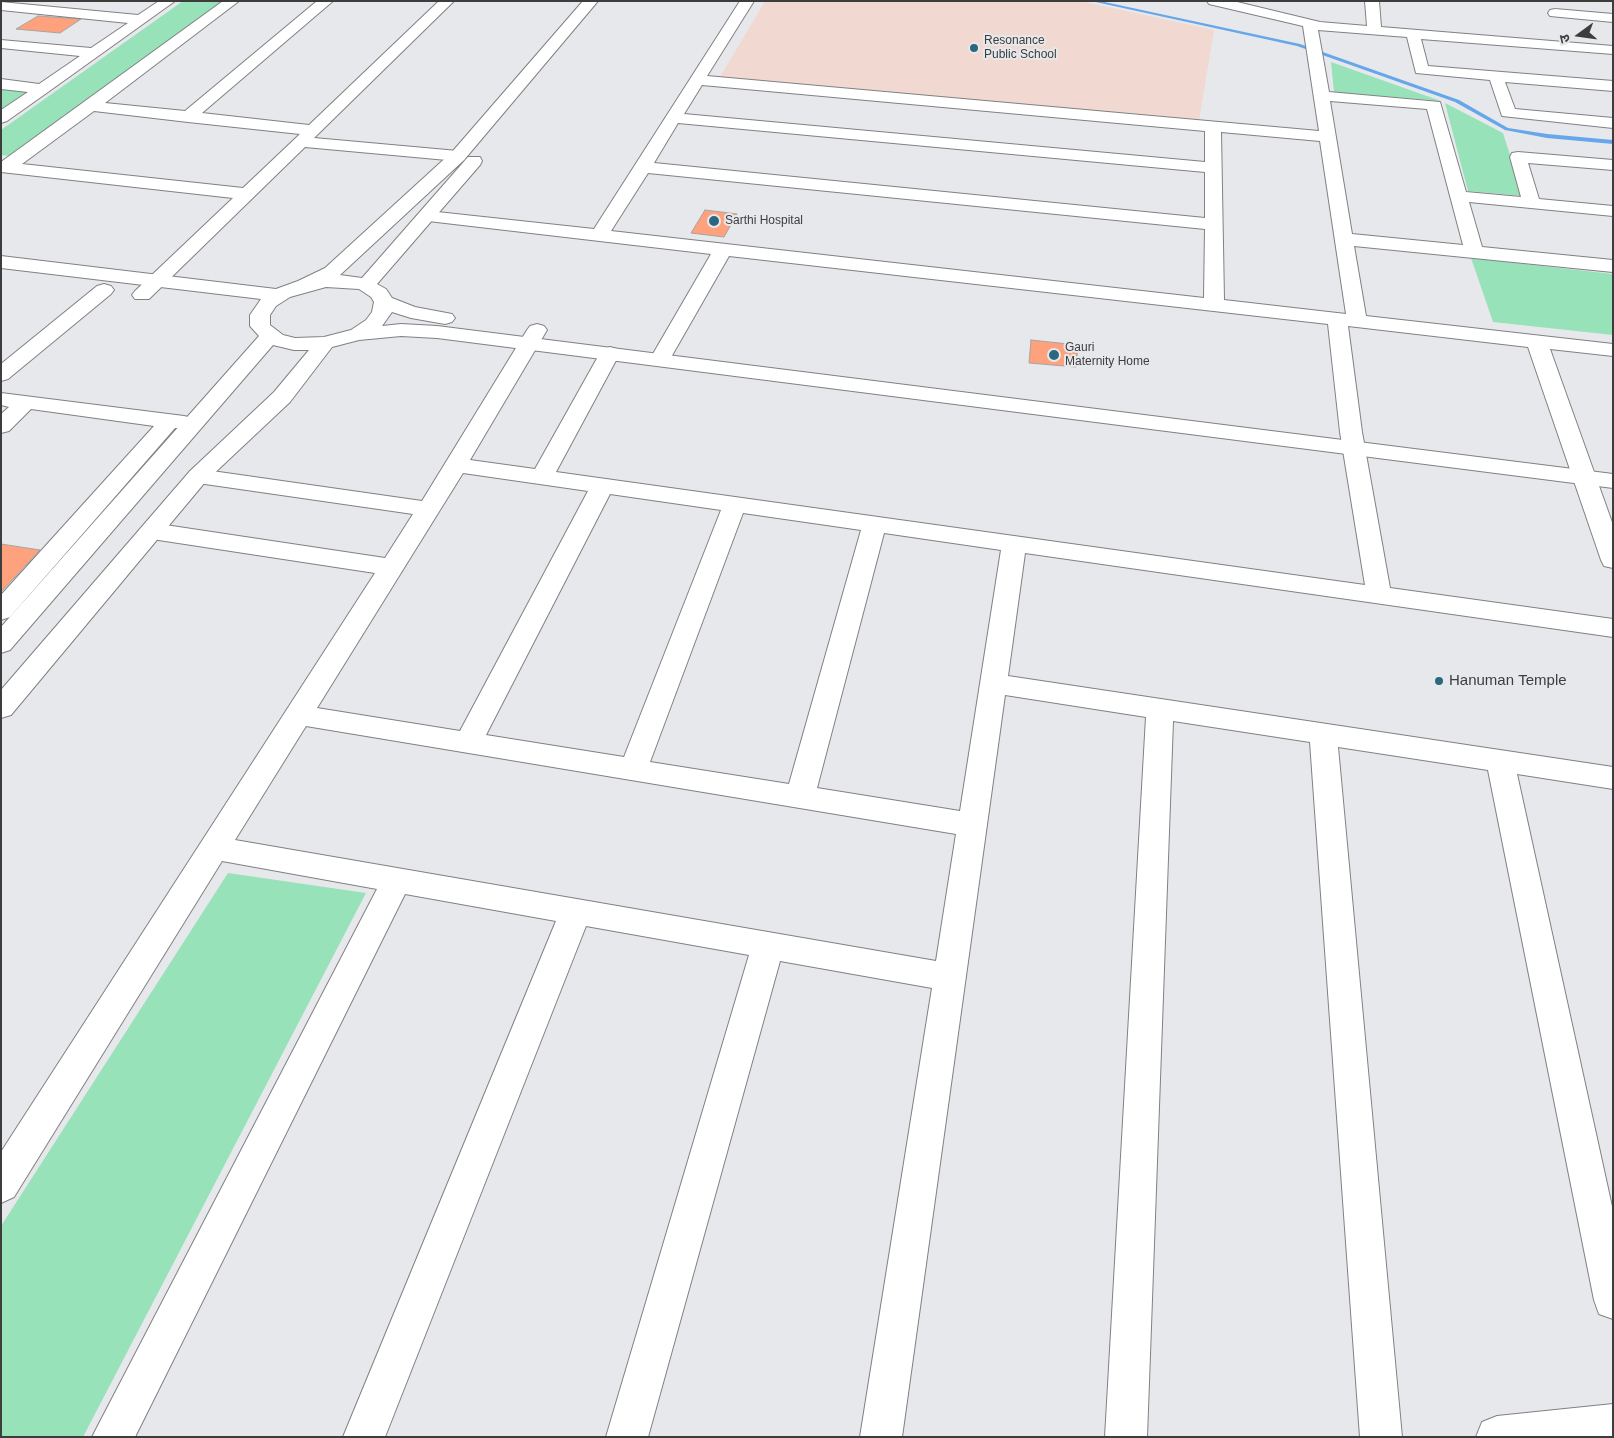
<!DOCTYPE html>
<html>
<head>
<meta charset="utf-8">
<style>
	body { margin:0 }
	#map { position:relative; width:1614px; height:1438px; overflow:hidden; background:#e7e8eb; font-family:Helvetica,"Noto Sans Devanagari",sans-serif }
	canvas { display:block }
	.frame { position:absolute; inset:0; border:2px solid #3d3d3e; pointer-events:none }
	.north { position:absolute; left:1554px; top:10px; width:50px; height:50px; -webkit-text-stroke:4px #e7e8eb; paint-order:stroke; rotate:256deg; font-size:14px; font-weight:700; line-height:20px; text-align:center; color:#3d3d3e }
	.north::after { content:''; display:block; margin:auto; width:18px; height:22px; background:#3d3d3e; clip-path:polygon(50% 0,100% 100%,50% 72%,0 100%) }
</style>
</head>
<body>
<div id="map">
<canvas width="1614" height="1438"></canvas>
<div class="frame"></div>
<div class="north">उ</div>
</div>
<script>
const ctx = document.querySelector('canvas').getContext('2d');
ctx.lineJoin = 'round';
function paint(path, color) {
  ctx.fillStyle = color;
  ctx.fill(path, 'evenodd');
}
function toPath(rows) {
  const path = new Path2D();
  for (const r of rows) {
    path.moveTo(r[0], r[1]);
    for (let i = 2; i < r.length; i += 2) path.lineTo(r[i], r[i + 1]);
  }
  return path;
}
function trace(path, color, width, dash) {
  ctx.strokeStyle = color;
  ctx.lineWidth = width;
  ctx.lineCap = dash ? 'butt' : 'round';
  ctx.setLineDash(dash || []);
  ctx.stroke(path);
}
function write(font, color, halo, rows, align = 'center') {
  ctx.font = font + ' Helvetica,sans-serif';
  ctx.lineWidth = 4;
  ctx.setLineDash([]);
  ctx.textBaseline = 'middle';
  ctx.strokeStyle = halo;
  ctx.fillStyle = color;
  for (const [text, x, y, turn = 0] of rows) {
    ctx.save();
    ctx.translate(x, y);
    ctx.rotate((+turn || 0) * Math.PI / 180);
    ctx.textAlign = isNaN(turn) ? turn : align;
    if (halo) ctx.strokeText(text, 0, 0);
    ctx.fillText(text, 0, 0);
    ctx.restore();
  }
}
paint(toPath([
	[765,1,1080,1,1214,30,1199,121,720,77]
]), '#f1d8d1');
paint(toPath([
	[183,1,223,1,9,156,1,155,1,130],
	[1331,62,1441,101,1334,92],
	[1,89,27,92,1,109],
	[1445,103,1503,133,1523,196,1468,191],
	[1471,258,1613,274,1613,335,1493,322],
	[228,873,366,893,83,1437,1,1437,1,1226]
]), '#98e2b9');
paint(toPath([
	[1091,1,1100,1,1300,44,1459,100,1508,128,1547,134,1613,140,1613,144,1547,138,1505,130,1455,102,1297,46,1091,1]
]), '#66a6eb');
const building = toPath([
	[38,16,81,19,60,33,16,29,38,16],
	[705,210,737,214,724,237,691,233,705,210],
	[1031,340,1078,345,1076,367,1029,363,1031,340],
	[1,544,40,550,1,592,1,544]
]);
paint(building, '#fea17d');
trace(building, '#a6a4a2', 1);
const minor = toPath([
	[159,1,175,1,48,92,7,121,1,123,1,110,28,92,1,89,1,79,39,84,80,56,1,48,1,40,91,48,128,23,1,10,1,2,138,15,159,1],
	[223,1,239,1,105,103,185,111,317,1,333,1,202,113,309,125,439,1,454,1,314,138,458,151,464,152,466,156,464,160,458,161,305,147,149,299,135,299,132,295,135,291,233,198,1,172,1,162,223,1],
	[94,111,188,122,300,134,243,188,22,164,94,111],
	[740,1,754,1,707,76,1319,131,1303,26,1209,4,1207,1,1233,1,1320,22,1367,26,1365,1,1379,1,1381,27,1613,46,1613,54,1421,39,1428,66,1613,81,1613,91,1505,82,1515,109,1613,118,1613,128,1502,116,1490,80,1416,73,1407,37,1318,30,1329,92,1440,102,1466,192,1521,197,1510,157,1512,153,1518,152,1613,160,1613,170,1528,163,1539,199,1613,206,1613,216,1469,202,1482,247,1613,260,1613,272,1354,246,1366,316,1613,344,1613,356,1550,349,1613,525,1613,568,1604,566,1601,560,1528,347,1348,326,1362,432,1390,588,1613,619,1613,637,1025,553,1008,676,1613,767,1613,789,1517,774,1613,1211,1613,1319,1599,1314,1594,1300,1488,770,1338,747,1402,1437,1360,1437,1310,742,1173,721,1147,1437,1105,1437,1146,717,1005,695,902,1437,860,1437,932,988,780,961,648,1437,606,1437,749,955,586,926,385,1437,343,1437,556,921,405,894,135,1437,92,1437,377,889,222,861,14,1197,1,1203,1,1152,375,573,152,539,144,536,140,531,144,526,152,523,385,558,413,514,198,483,190,481,187,476,190,471,198,469,422,501,527,330,530,326,537,324,544,326,547,330,470,460,535,469,600,353,603,349,610,347,617,349,620,353,556,472,1365,585,1340,432,1328,324,729,256,670,359,667,363,660,365,653,363,650,359,711,254,428,221,422,220,419,216,422,212,428,211,594,229,740,1],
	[702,85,1205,131,1205,162,684,114,702,85],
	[1330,101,1427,109,1463,245,1352,234,1330,101],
	[678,123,1205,172,1205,218,654,163,678,123],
	[1221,132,1320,141,1346,314,1224,300,1221,132],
	[648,173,1205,229,1204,298,611,231,648,173],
	[463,473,588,491,460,731,317,708,463,473],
	[610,494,721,510,624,757,486,735,610,494],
	[743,513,861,530,789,784,650,762,743,513],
	[884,533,1001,550,960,811,817,788,884,533],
	[306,726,956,834,936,961,235,840,306,726],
	[1555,9,1613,14,1613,22,1550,16,1548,13,1550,10,1555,9],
	[104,284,111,286,114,290,111,294,8,379,1,381,1,364,97,286,104,284],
	[1,393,184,416,192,418,195,423,192,428,175,428,10,617,1,620,1,595,154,426,31,409,9,431,1,433,1,414,9,407,1,405,1,393],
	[1613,1404,1613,1437,1476,1437,1482,1422,1497,1416,1613,1404]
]);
const tertiary = toPath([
	[583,1,598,1,464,160,340,275,362,278,468,157,480,157,482,161,480,165,377,284,386,289,392,298,415,307,452,314,455,318,452,322,445,324,411,318,392,312,382,326,401,324,437,326,1613,474,1613,488,437,338,401,336,359,340,332,347,290,402,206,481,11,715,1,718,1,690,190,471,274,392,309,350,294,350,273,345,10,650,1,653,1,627,259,336,250,326,250,315,261,299,1,268,1,256,276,289,298,281,325,268,452,152,583,1],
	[326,287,359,289,371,297,374,302,372,312,366,320,351,330,324,337,295,338,283,335,270,325,270,315,276,306,290,297,326,287]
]);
trace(minor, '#808183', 2);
trace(tertiary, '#808183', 2);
paint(minor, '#fff');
paint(tertiary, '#fff');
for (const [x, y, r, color] of [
	[974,48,5,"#2c6780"],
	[714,221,6,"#2c6780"],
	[1054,355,6,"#2c6780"],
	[1439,681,5,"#2c6780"]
]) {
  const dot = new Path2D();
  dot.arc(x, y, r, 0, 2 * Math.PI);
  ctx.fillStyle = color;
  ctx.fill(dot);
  trace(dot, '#e7e8eb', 2);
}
write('12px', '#3d3d3e', '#e7e8eb', [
	["Resonance",984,41],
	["Public School",984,55],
	["Sarthi Hospital",725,221],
	["Gauri",1065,348],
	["Maternity Home",1065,362]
], 'left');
write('15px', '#3d3d3e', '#e7e8eb', [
	["Hanuman Temple",1449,681]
], 'left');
</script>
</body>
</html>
